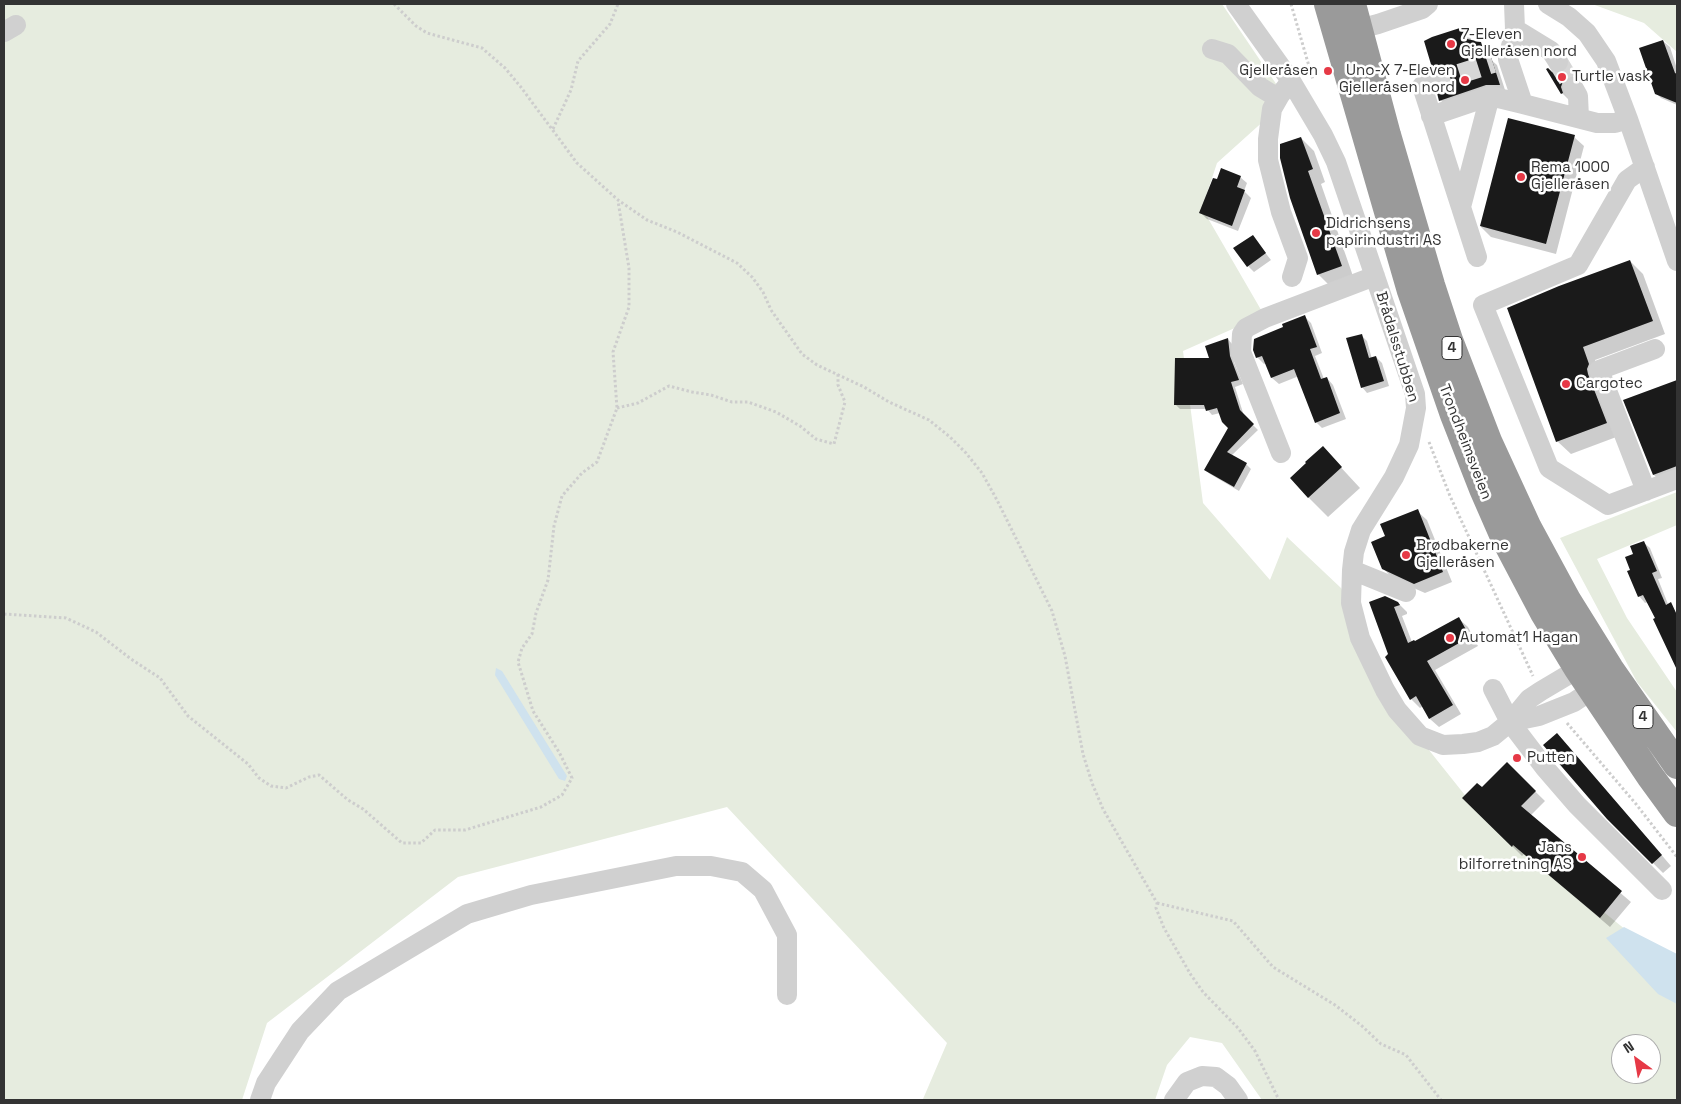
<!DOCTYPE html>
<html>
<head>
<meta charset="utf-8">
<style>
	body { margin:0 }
	#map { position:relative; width:1681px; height:1104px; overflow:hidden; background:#fff; font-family:"Space Grotesk",sans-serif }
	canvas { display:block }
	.frame { position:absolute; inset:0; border:5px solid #333; pointer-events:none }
	.north { position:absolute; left:1611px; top:1034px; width:50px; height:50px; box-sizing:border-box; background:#fff; border:1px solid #adadad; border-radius:50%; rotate:328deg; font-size:14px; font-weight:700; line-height:20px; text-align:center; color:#333 }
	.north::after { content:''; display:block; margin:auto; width:18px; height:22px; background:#e63946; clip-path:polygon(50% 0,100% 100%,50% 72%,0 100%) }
</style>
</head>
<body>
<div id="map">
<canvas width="1681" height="1104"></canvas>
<div class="frame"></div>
<div class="north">N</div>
</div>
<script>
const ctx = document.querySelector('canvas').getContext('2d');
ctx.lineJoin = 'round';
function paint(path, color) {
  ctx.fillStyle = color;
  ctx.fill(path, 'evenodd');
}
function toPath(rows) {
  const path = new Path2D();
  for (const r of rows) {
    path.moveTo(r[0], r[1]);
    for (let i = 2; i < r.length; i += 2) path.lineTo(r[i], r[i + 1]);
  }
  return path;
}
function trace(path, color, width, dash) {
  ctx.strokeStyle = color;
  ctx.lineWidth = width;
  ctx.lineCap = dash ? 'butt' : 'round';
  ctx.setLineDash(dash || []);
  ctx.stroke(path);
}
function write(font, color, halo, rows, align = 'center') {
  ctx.font = font + ' "Space Grotesk",sans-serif';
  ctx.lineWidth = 5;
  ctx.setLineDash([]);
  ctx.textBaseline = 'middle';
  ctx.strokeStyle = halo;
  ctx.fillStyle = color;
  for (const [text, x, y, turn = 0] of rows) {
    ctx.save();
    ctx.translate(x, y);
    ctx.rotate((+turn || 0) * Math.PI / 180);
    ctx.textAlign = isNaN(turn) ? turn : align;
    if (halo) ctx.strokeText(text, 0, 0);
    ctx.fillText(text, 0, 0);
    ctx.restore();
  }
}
paint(toPath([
	[4,4,1222,4,1287,100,1217,163,1202,208,1264,315,1183,351,1203,503,1270,580,1287,537,1341,588,1409,725,1476,809,1657,955,1677,955,1677,1100,1262,1100,1222,1043,1190,1037,1167,1065,1155,1100,924,1100,923,1099,947,1043,727,807,458,877,267,1023,242,1100,4,1100],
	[1621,1044,1651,1044,1651,1074,1621,1074],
	[1592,4,1677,4,1677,52,1644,23],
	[1677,492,1677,525,1597,559,1627,618,1677,692,1677,732,1637,682,1560,538]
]), '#e6ecdf');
paint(toPath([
	[496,668,502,671,567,776,565,781,559,779,495,675],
	[1624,927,1677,954,1677,1004,1658,994,1606,938]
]), '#cfe2ee');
paint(toPath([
	[1463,28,1469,34,1472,42,1480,43,1487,50,1490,59,1497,65,1505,90,1447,106,1440,100,1444,79,1434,71],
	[1663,41,1670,47,1677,69,1677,105,1661,98,1654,91],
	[1567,71,1577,80,1572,103,1562,93,1558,75],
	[1509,119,1574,137,1584,146,1556,254,1491,237,1481,227],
	[1301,138,1314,151,1325,182,1321,184,1354,279,1331,287,1318,274],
	[1240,177,1247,183,1244,191,1251,198,1238,231,1207,219,1201,213,1217,181],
	[1252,236,1271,260,1254,272,1248,266],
	[1630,261,1643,274,1665,334,1595,360,1619,436,1571,454,1557,441,1508,309],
	[1305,317,1311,323,1322,353,1315,356,1324,379,1327,378,1333,385,1346,419,1322,428,1316,422,1299,376,1279,384,1272,378,1267,363,1264,364,1257,357,1285,328],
	[1361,335,1367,341,1372,359,1376,357,1382,363,1389,386,1367,393,1362,387],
	[1228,339,1232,344,1234,362,1243,384,1235,387,1244,416,1258,430,1231,456,1246,464,1251,469,1239,491,1210,474,1205,470,1229,428,1220,413,1212,415,1207,409,1180,409,1175,404],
	[1677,381,1677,484,1667,488,1654,475,1625,401],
	[1323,448,1360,488,1328,517,1308,497],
	[1417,511,1427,520,1452,582,1425,593,1393,579,1383,568,1387,537],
	[1643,542,1650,548,1662,578,1658,579,1668,604,1677,615,1677,660,1671,654,1648,602,1645,603,1639,596,1632,571,1634,555],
	[1370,603,1398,603,1407,612,1407,614,1402,616,1412,642,1415,643,1459,619,1468,627,1478,646,1435,670,1461,714,1439,727,1430,719,1423,706,1420,708,1411,699,1390,655],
	[1566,744,1671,866,1663,873,1608,818],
	[1507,764,1545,801,1530,816,1631,902,1610,927,1524,854,1522,856,1464,798,1482,789]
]), '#0003');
paint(toPath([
	[1463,27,1467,39,1481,42,1486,59,1491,57,1500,85,1486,85,1439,101,1437,93,1442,86,1442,80,1439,74,1433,71,1424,41,1432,37],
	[1663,40,1675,73,1677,74,1677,103,1655,94,1639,48],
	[1548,68,1552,72,1558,74,1564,72,1567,69,1571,76,1567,77,1563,81,1561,87,1563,93,1561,94,1546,69],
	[1508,118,1575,135,1546,244,1480,226],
	[1301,137,1313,169,1308,171,1342,266,1317,275,1290,198,1280,158,1280,144],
	[1221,168,1241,176,1237,187,1245,190,1232,226,1199,213,1213,178,1217,179],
	[1253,235,1266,253,1247,267,1233,248],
	[1630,260,1653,321,1583,347,1589,364,1587,369,1588,374,1607,423,1556,442,1507,308,1559,286],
	[1305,315,1317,347,1310,349,1321,379,1327,377,1340,413,1315,423,1294,369,1271,378,1262,356,1256,358,1253,350,1254,339,1283,327,1282,324],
	[1362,334,1369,358,1376,356,1384,381,1361,388,1346,338],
	[1228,338,1230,356,1239,380,1231,382,1240,410,1254,424,1227,452,1247,463,1234,487,1204,470,1228,428,1222,422,1217,408,1206,411,1204,405,1174,405,1175,358,1209,358,1205,346],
	[1677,380,1677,466,1653,475,1623,400],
	[1323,446,1342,467,1308,498,1290,478,1306,463,1305,462],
	[1418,509,1443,572,1414,584,1382,569,1371,542,1385,536,1380,524],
	[1644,541,1657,571,1652,573,1666,605,1671,602,1677,615,1677,670,1653,619,1655,618,1643,595,1638,597,1627,571,1630,570,1625,557,1633,554,1630,546],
	[1385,596,1398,602,1400,605,1394,607,1408,643,1414,640,1415,641,1459,617,1470,637,1427,661,1453,705,1429,719,1416,696,1410,700,1385,657,1388,654,1369,602],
	[1557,733,1662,855,1652,864,1607,819,1543,745],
	[1507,762,1536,791,1521,806,1622,891,1600,918,1513,845,1512,847,1462,798,1477,783,1482,787]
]), '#1a1a1a');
trace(toPath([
	[1558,62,1573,87],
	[1431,83,1493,63]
]), '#d6d6d6', 20, [20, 10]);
trace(toPath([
	[394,4,416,26,427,33,482,48,505,68,520,86,577,163,618,200,647,220,677,232,737,263,752,277,763,292,771,310,802,354,817,365,864,387,889,402,929,420,950,437,966,453,982,473,997,500,1052,611,1065,656,1083,754,1092,783,1103,809,1157,903,1156,908,1164,928,1191,975,1203,992,1238,1028,1255,1051,1279,1100],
	[1291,4,1313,80],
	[553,129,571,90,578,61,610,24,618,4],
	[617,408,638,403,669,386,692,392,711,395,732,402,748,402,776,412,800,426,816,439,834,444,845,402,838,385,838,374],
	[1429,442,1450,496,1533,676],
	[4,614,66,618,96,632,131,659,160,678,188,716,248,764,259,778,271,786,286,788,309,777,319,775,348,800,363,809,402,843,421,843,435,830,465,830,541,807,562,795,572,778,559,752,533,711,518,662,522,648,532,634,536,613,548,580,554,526,562,496,582,473,597,462,617,408,613,352,629,307,629,268,618,201],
	[1567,723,1636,804,1677,857],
	[1157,903,1233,921,1273,967,1335,1005,1362,1026,1381,1044,1406,1055,1441,1100]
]), '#cdcdcd', 3, [2.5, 2.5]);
trace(toPath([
	[1236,4,1291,81,1323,135,1336,162,1415,394,1416,408,1409,445,1394,477,1361,530,1354,552,1352,570,1351,603,1360,638,1385,690,1397,710,1420,736,1443,745,1463,744,1478,742,1493,736,1510,722,1529,699,1541,691,1578,669,1590,669],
	[1514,4,1515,29,1508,59,1523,104,1597,123,1615,123,1628,119],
	[1548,4,1569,17,1587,33,1606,61,1628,119,1677,261],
	[1346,24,1359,29,1378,24,1422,9,1428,4],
	[1515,29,1551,51,1558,62],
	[4,32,16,25],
	[1212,49,1228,54,1260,87,1278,98],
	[1291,81,1280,95,1272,109,1268,139,1268,160,1281,212,1298,258,1292,277],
	[1431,83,1422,86,1477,257],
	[1573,87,1578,96,1579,118],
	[1431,116,1490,96,1523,104],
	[1645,167,1627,180,1578,265,1483,305,1549,468,1608,505,1677,479],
	[1461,207,1490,96],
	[1281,453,1241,352,1242,334,1246,328,1265,318,1375,276],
	[1646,491,1599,370,1655,349],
	[1352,570,1406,592],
	[1493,689,1510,722,1545,768,1577,805,1662,890],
	[1510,722,1539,716,1574,702,1592,690,1601,679],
	[260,1100,266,1083,300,1031,338,991,467,914,531,895,676,866,711,866,742,872,763,890,787,935,787,995],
	[1174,1100,1187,1082,1202,1076,1216,1077,1228,1086,1238,1100]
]), '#d0d0d0', 20);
trace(toPath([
	[1328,4,1411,291,1454,415,1483,489,1504,537,1544,613,1578,669,1650,776,1677,813],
	[1352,4,1387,135,1431,285,1449,340,1488,441,1528,528,1567,600,1610,669,1677,765]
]), '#9a9a9a', 28);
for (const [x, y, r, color] of [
	[1451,44,5,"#e63946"],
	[1328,71,5,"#e63946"],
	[1562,77,5,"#e63946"],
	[1465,80,5,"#e63946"],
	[1521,177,5,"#e63946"],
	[1316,233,5,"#e63946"],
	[1566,384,5,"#e63946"],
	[1406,555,5,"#e63946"],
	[1450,638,5,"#e63946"],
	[1517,758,5,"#e63946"],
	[1582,857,5,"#e63946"]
]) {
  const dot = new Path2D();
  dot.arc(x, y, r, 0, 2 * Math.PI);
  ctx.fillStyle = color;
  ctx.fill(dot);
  trace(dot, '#fff', 2);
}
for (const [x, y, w] of [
	[1452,348,20],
	[1643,717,20]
]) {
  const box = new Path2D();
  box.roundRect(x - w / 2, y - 11.5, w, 23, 4);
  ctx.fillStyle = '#fff';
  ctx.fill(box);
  trace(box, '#333', 1);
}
write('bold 14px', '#333', null, [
	["4",1452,348],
	["4",1643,717]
]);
write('15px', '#333', '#fff', [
	["7-Eleven",1461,35],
	["Gjelleråsen nord",1461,52],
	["Gjelleråsen",1318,71,"right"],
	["Uno-X 7-Eleven",1455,71,"right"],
	["Gjelleråsen nord",1455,88,"right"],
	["Turtle vask",1572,77],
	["Rema 1000",1531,168],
	["Gjelleråsen",1531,185],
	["Didrichsens",1326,224],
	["papirindustri AS",1326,241],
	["Cargotec",1576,384],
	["Brødbakerne",1416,546],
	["Gjelleråsen",1416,563],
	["Automat1 Hagan",1460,638],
	["Putten",1527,758],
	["Jans",1572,848,"right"],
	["bilforretning AS",1572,865,"right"]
], 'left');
write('15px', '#333', '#fff', [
	["Brådalsstubben",1397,347,73],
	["Trondheimsveien",1465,442,69]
]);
</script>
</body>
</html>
